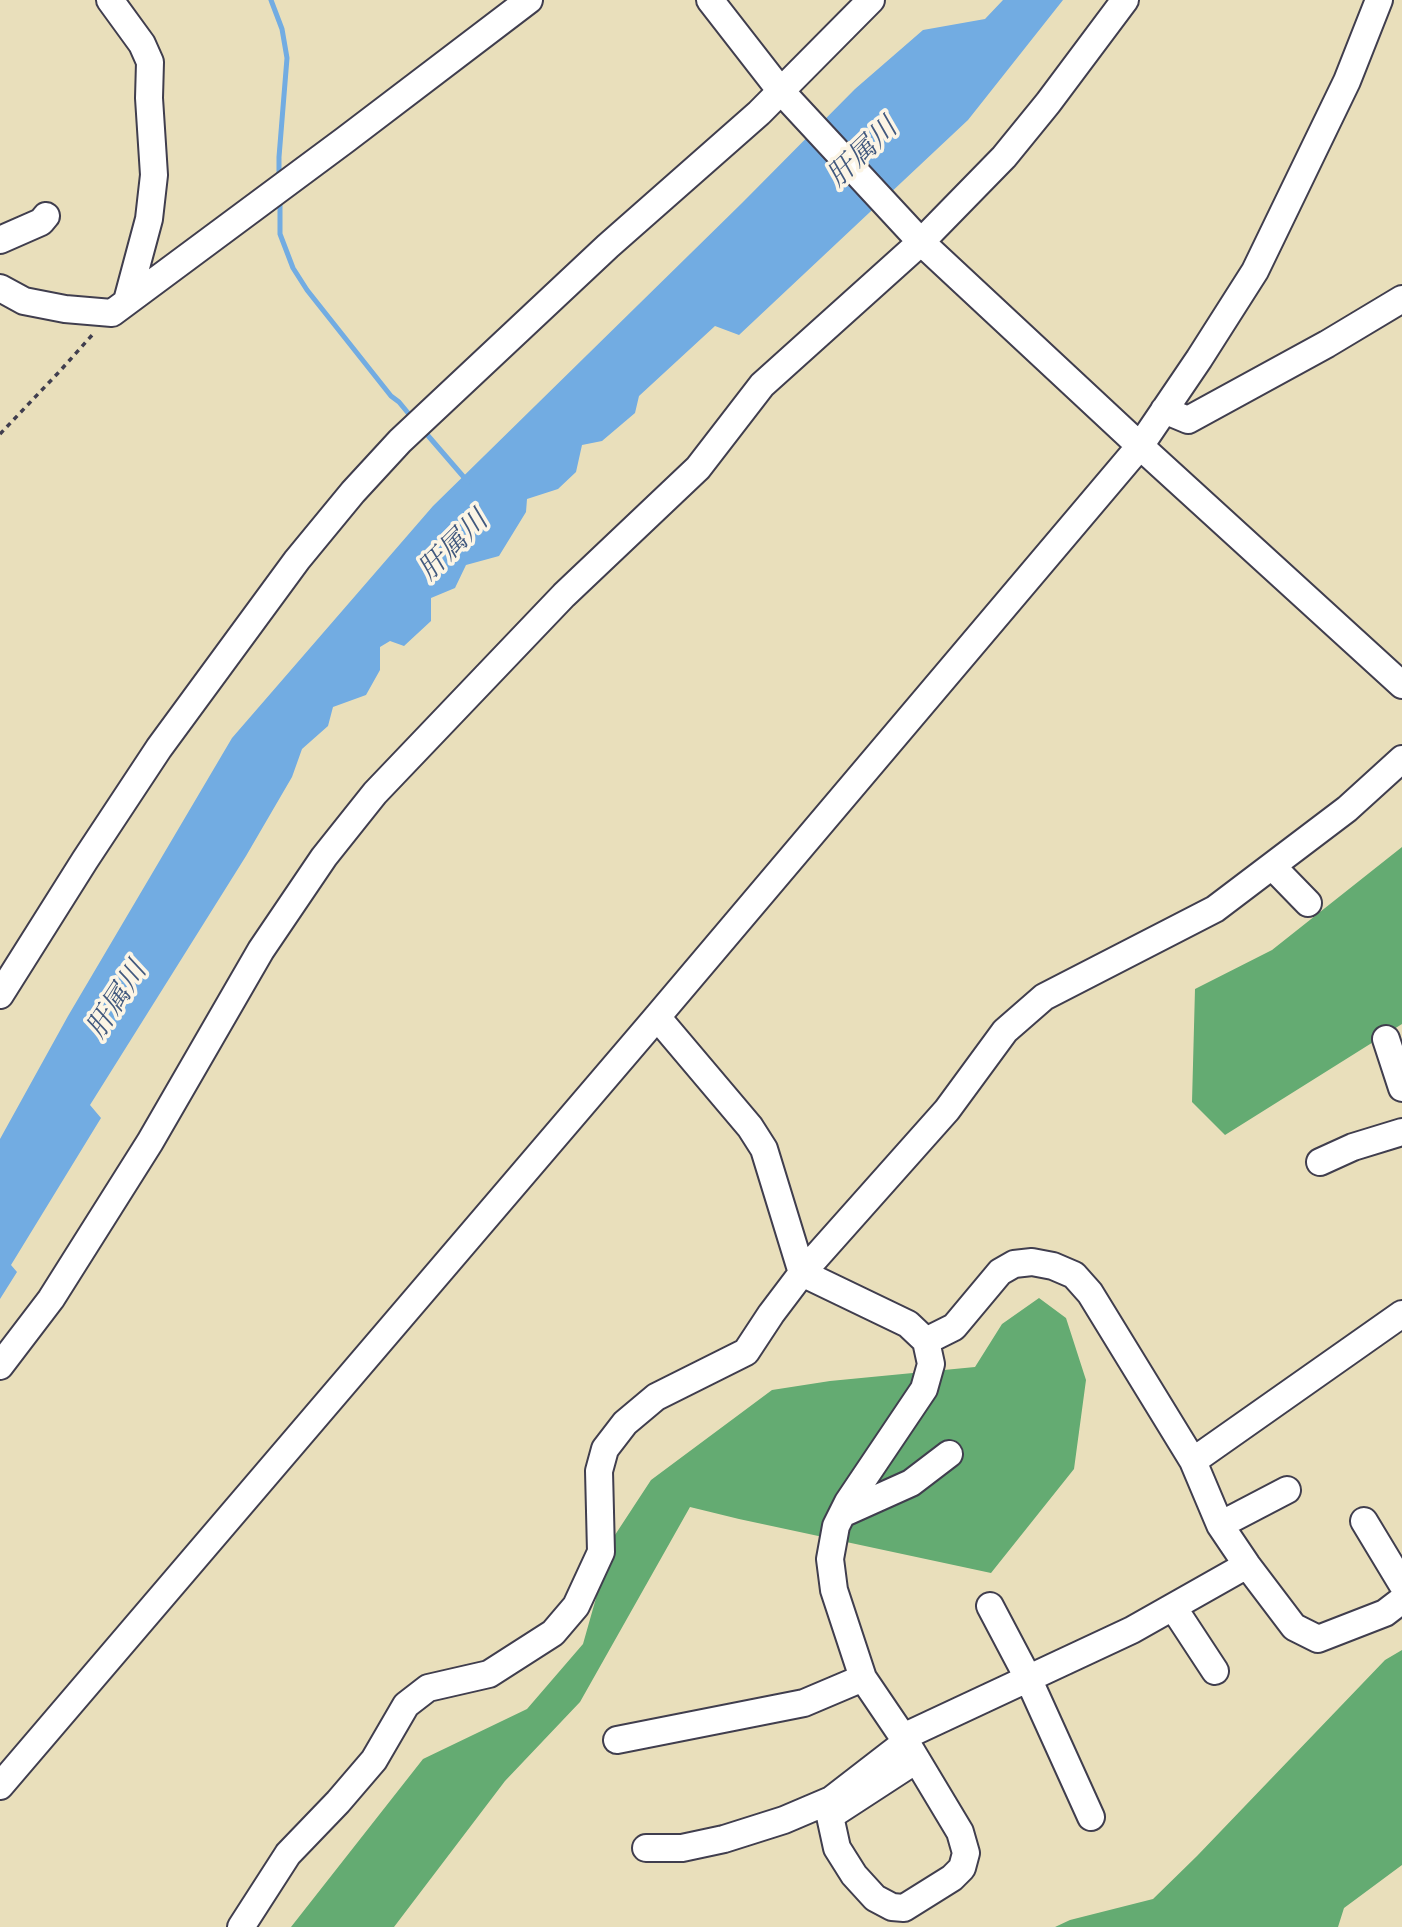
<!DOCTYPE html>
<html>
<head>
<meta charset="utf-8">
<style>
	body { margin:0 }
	canvas { display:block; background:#e9dfbb }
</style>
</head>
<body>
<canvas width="1402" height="1927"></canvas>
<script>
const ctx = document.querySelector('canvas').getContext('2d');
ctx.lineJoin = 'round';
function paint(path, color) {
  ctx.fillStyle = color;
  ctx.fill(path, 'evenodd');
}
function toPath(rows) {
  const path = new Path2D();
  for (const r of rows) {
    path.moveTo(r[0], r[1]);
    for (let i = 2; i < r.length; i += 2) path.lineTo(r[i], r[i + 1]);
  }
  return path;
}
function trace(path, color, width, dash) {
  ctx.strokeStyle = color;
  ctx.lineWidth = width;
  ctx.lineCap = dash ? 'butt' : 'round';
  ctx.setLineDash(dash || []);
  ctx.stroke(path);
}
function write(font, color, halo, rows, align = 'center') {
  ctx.font = font + ' "Sorts Mill Goudy","Noto Serif JP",serif';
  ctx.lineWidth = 7;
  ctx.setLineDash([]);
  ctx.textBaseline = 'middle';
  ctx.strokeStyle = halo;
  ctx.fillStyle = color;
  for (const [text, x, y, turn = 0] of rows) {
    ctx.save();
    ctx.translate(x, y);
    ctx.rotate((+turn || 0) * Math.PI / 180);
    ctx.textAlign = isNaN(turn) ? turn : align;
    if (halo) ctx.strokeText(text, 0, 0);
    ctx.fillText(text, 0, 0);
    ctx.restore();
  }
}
paint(toPath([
	[1402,847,1402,1024,1225,1135,1192,1102,1195,989,1272,950],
	[1039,1298,1066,1318,1086,1380,1074,1469,991,1573,739,1519,690,1507,580,1702,505,1781,394,1927,291,1927,423,1759,527,1709,583,1644,613,1538,651,1480,772,1390,830,1381,975,1367,1002,1324],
	[1402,1650,1402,1865,1344,1908,1338,1927,1055,1927,1070,1920,1153,1899,1197,1856,1385,1660]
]), '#64ab72');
paint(toPath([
	[1003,0,1063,0,968,120,739,335,715,326,639,396,635,413,602,441,582,445,576,472,558,489,527,499,526,512,499,556,466,565,455,588,431,598,431,621,404,646,390,641,380,647,380,670,366,695,333,707,328,726,302,749,292,777,246,856,90,1105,101,1118,11,1265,17,1272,0,1299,0,1139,68,1016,232,738,433,506,742,203,855,89,923,30,985,19]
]), '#72ace2');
trace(toPath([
	[271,0,282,29,287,58,279,157,279,180],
	[280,200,280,234,293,268,307,290,391,396,399,402,413,419],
	[424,431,468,482]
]), '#72ace2', 5);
const minor = toPath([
	[110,0,142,44,150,62,149,98,154,175,149,219,127,301],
	[710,0,780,90,921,242,1140,446,1402,685],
	[0,240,41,222,46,216],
	[0,288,24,301,65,309,112,313,345,140,529,0],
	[1164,410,1188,420,1327,344,1402,299],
	[1272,866,1308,903],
	[0,995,85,860,159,748,297,560,353,492,400,441,608,246,759,113,871,0],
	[657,1017,750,1127,764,1149,802,1273,908,1324,926,1341,931,1364,924,1389,848,1502,836,1526,830,1559,834,1590,863,1678,903,1737,1132,1630,1247,1565],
	[1386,1039,1402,1088],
	[1320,1162,1353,1147,1402,1132],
	[926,1341,954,1327,1000,1272,1014,1264,1032,1262,1053,1266,1074,1275,1090,1293,1193,1461,1220,1525,1247,1565,1294,1627,1318,1639,1385,1613,1402,1600],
	[0,1366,51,1299,150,1142,261,950,324,857,375,793,564,595,698,468,762,385,921,242,1004,157,1048,103,1125,0],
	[1193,1461,1402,1314],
	[842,1514,911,1483,949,1454],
	[1364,1521,1402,1584],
	[1220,1525,1287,1490],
	[990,1606,1028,1678,1091,1817],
	[1173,1607,1215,1671],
	[903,1737,960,1832,966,1853,962,1868,952,1878,904,1908,892,1907,875,1898,854,1875,837,1848,830,1816,916,1760],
	[617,1740,804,1703,863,1678],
	[0,1786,657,1017,1140,446,1199,359,1255,271,1347,81,1379,0],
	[646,1848,682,1848,724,1839,784,1820,831,1800,906,1742],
	[241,1927,288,1854,338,1802,374,1760,406,1705,428,1688,489,1674,553,1633,576,1606,601,1552,599,1471,605,1449,625,1423,656,1397,746,1352,771,1314,802,1273,947,1110,1005,1031,1044,997,1215,909,1347,809,1402,759]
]);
trace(minor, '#403e4e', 30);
trace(toPath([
	[0,434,59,372,94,333]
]), '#403e4e', 3.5, [5, 5]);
trace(minor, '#fff', 26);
write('italic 28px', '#42597e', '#fcf5e5', [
	["肝属川",865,155,-44],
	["肝属川",456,548,-45],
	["肝属川",120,1002,-57]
]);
</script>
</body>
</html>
